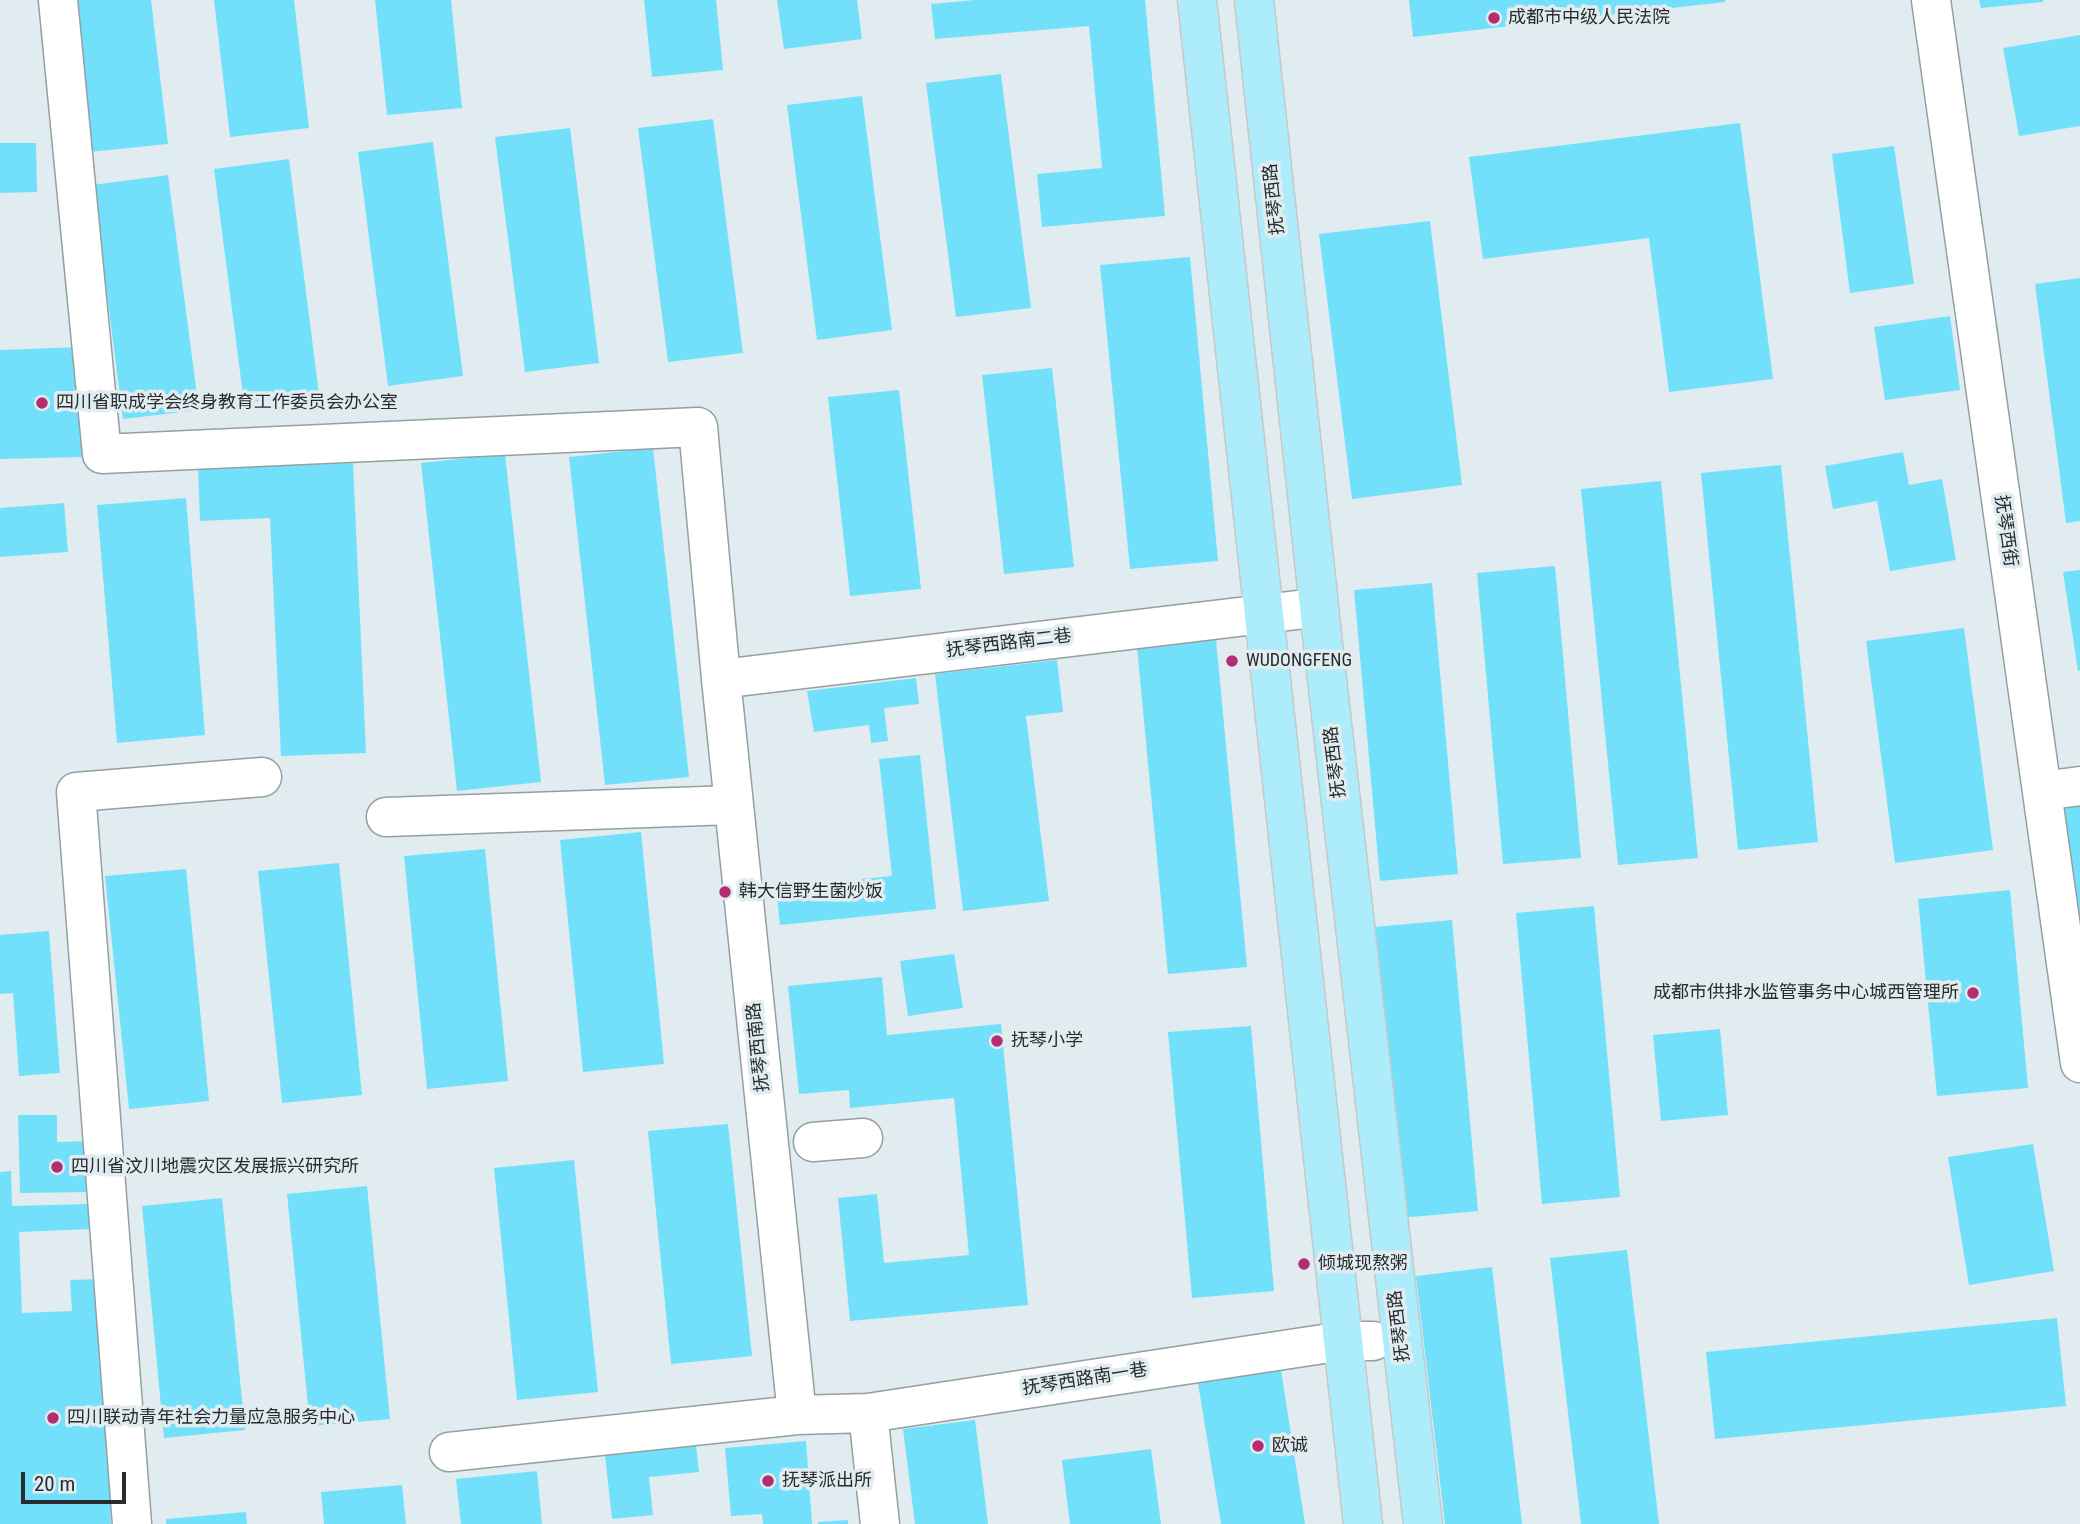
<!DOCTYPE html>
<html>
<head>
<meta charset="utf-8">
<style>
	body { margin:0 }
	#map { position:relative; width:2080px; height:1524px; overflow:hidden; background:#e0ecef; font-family:"Roboto Condensed",sans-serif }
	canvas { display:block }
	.scale { position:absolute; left:21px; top:1472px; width:105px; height:32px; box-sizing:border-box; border:4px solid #282c2e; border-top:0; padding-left:9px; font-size:21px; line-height:24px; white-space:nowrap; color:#282c2e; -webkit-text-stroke:5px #e0ecef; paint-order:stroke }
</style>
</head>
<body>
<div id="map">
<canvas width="2080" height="1524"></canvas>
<div class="scale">20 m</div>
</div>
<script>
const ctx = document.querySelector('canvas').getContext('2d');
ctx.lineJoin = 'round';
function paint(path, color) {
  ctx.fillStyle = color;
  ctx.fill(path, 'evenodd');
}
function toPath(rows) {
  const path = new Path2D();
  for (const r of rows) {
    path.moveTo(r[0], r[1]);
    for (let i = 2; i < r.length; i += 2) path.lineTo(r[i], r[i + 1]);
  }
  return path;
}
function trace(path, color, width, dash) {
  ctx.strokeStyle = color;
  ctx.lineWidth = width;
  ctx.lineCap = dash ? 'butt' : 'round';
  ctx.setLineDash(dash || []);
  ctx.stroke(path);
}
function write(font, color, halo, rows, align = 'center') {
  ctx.font = font + ' "Roboto Condensed","Noto Sans SC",sans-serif';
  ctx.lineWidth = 7;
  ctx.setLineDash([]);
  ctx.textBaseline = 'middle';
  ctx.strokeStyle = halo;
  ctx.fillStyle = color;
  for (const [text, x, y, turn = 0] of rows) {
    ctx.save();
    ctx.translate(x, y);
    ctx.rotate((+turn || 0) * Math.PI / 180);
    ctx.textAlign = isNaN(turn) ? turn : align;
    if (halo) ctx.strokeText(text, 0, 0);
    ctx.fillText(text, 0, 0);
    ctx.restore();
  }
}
paint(toPath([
	[71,0,151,0,168,144,89,152],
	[214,0,294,0,309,128,230,137],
	[375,0,451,0,462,108,387,115],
	[644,0,716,0,723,70,652,77],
	[777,0,857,0,862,39,784,49],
	[975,0,1145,0,1165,216,1042,227,1037,174,1102,168,1089,26,935,39,931,4],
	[1409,0,1725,0,1725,2,1413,37],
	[1979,0,2043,0,2043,2,1981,8],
	[2080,35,2080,126,2019,136,2003,48],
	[1001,74,1031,308,956,317,926,83],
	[862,96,892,330,817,340,787,105],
	[713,119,743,353,668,362,638,128],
	[1740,123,1773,379,1669,392,1649,238,1483,259,1469,157],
	[570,128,599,363,525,372,495,137],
	[433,142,463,376,388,386,358,152],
	[0,143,36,143,37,192,0,193],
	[1894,146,1914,284,1850,293,1832,154],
	[289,159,319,394,244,403,214,169],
	[168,175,199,410,123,419,93,185],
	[1430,221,1462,485,1352,499,1319,234],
	[1190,257,1218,561,1130,569,1100,265],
	[2080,278,2080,521,2066,523,2035,284],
	[1950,316,1960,390,1885,400,1874,327],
	[81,347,85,457,0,459,0,350],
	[1052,368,1074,567,1004,574,982,375],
	[899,390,921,589,850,596,828,397],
	[653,448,689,777,605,785,569,457],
	[1903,452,1909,485,1942,479,1956,560,1890,571,1877,501,1833,509,1825,466],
	[505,454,541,782,457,791,421,463],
	[353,463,366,753,281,756,270,518,200,521,198,469],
	[1781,465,1818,842,1738,850,1701,473],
	[1661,481,1698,858,1618,865,1581,489],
	[186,498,205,735,117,743,97,505],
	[64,503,68,552,0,557,0,508],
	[1555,566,1581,858,1503,864,1477,573],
	[2080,570,2080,671,2078,671,2063,572],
	[1432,583,1458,874,1380,881,1354,590],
	[1964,628,1993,850,1895,863,1866,641],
	[1216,640,1247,967,1168,974,1137,647],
	[1057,660,1063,712,1026,716,1049,901,963,911,935,674],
	[916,678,919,704,884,708,888,741,871,743,869,725,814,732,807,691],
	[920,755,936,909,780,925,776,887,892,876,879,759],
	[2080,804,2080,944,2078,945,2064,806],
	[641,832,664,1064,583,1072,560,840],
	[485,849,508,1081,427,1089,404,856],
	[339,863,362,1095,282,1103,258,871],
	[186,869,209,1101,129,1109,105,876],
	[2010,890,2028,1088,1937,1096,1918,899],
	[1594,906,1620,1197,1542,1204,1516,913],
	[1452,920,1478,1211,1400,1218,1374,927],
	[49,931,60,1073,19,1076,13,993,0,994,0,935],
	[954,954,963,1008,908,1016,900,961],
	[882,977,887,1035,1001,1024,1028,1305,850,1321,838,1198,877,1194,884,1263,969,1255,954,1098,850,1108,849,1090,799,1094,788,986],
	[1251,1026,1274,1291,1192,1298,1168,1032],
	[1720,1029,1728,1115,1661,1121,1653,1035],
	[18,1115,57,1115,57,1142,93,1141,95,1192,20,1193],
	[728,1124,752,1356,671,1364,648,1131],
	[2033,1144,2054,1271,1969,1285,1948,1157],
	[574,1160,598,1392,517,1400,494,1168],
	[11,1171,12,1206,89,1204,90,1229,19,1232,22,1313,72,1311,70,1280,100,1279,111,1524,0,1524,0,1172],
	[367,1186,390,1419,310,1426,287,1194],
	[222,1198,245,1430,164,1438,142,1206],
	[1627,1250,1659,1524,1581,1524,1550,1258],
	[1492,1267,1522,1524,1445,1524,1416,1276],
	[2057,1318,2066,1406,1715,1439,1706,1352],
	[1280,1364,1305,1524,1221,1524,1197,1377],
	[975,1420,988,1524,915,1524,903,1429],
	[806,1441,812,1524,763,1524,762,1514,731,1516,725,1448],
	[696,1445,699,1472,649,1477,653,1515,612,1519,605,1455],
	[1151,1449,1161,1524,1070,1524,1062,1460],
	[537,1471,542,1524,461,1524,456,1479],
	[402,1485,406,1524,324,1524,321,1492],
	[246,1512,247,1524,166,1524,166,1519],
	[848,1520,848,1524,818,1524,818,1522]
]), '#73e0fb');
const minor = toPath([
	[58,0,102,454,698,427,721,679,797,1415],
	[1931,0,2080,1063],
	[721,679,1297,610],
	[2042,791,2080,786],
	[386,817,733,805],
	[813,1142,863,1138],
	[868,1413,880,1524],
	[449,1452,797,1415,868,1413,1343,1341,1373,1341],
	[132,1524,76,792,262,777]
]);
const major = toPath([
	[1197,0,1363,1524],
	[1254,0,1324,653,1423,1524]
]);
trace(minor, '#949fa2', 41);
trace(major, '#c7c8c9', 41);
trace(minor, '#fff', 38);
trace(major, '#adecfb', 38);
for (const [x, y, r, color] of [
	[1494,18,7,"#b32d73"],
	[42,403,7,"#b32d73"],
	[1232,661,7,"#b32d73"],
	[725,892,7,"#b32d73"],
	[1973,993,7,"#b32d73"],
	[997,1041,7,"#b32d73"],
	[57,1167,7,"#b32d73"],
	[1304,1264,7,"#b32d73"],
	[53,1418,7,"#b32d73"],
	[1258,1446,7,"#b32d73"],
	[768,1481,7,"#b32d73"]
]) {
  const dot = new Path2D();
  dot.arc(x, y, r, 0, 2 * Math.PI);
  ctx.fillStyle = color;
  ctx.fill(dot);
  trace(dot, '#e0ecef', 2.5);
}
write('18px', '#282c2e', '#e0ecef', [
	["成都市中级人民法院",1508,18],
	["四川省职成学会终身教育工作委员会办公室",56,403],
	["WUDONGFENG",1246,661],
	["韩大信野生菌炒饭",739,892],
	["成都市供排水监管事务中心城西管理所",1959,993,"right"],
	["抚琴小学",1011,1041],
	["四川省汶川地震灾区发展振兴研究所",71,1167],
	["倾城现熬粥",1318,1264],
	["四川联动青年社会力量应急服务中心",67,1418],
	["欧诚",1272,1446],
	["抚琴派出所",782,1481]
], 'left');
write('18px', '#282c2e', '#e0ecef', [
	["抚琴西路",1275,199,-96],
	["抚琴西街",2005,531,82],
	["抚琴西路南二巷",1009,644,-7],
	["抚琴西路",1336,762,-97],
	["抚琴西南路",759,1047,-96],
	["抚琴西路",1400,1326,-97],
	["抚琴西路南一巷",1085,1380,-9]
]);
</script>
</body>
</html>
